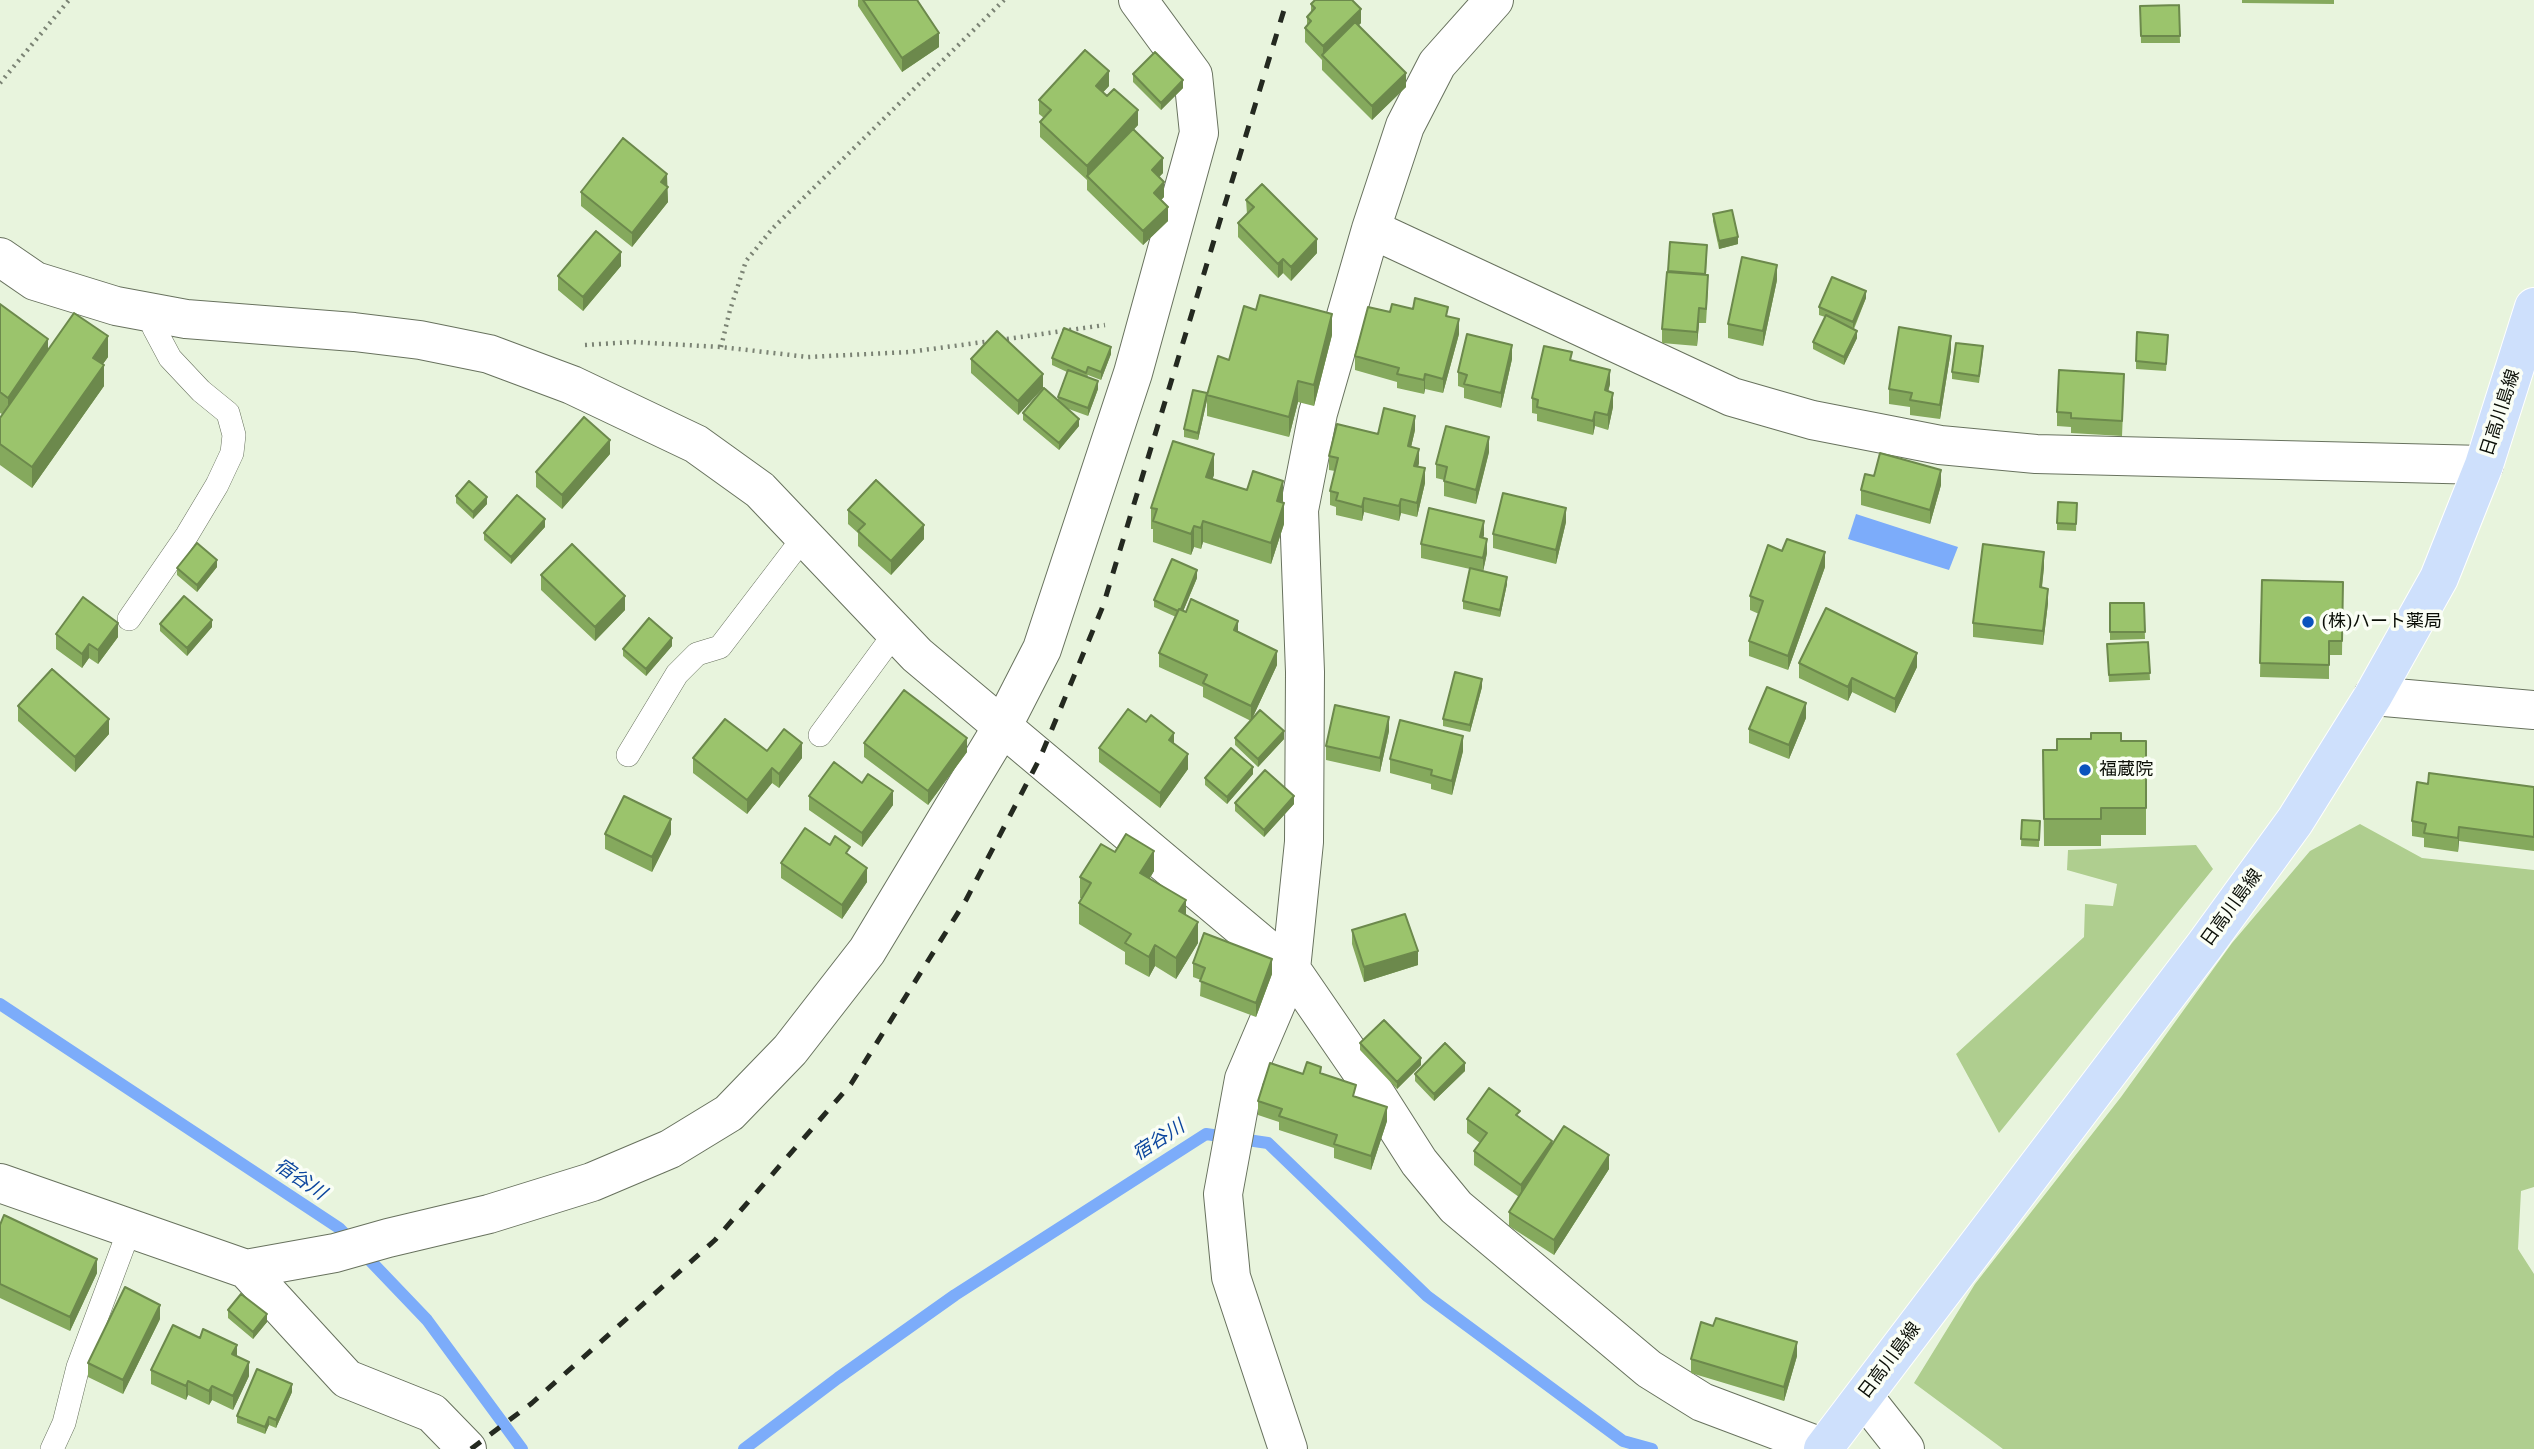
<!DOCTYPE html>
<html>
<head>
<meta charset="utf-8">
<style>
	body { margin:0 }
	canvas { display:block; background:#e8f4dd }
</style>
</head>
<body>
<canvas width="2534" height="1449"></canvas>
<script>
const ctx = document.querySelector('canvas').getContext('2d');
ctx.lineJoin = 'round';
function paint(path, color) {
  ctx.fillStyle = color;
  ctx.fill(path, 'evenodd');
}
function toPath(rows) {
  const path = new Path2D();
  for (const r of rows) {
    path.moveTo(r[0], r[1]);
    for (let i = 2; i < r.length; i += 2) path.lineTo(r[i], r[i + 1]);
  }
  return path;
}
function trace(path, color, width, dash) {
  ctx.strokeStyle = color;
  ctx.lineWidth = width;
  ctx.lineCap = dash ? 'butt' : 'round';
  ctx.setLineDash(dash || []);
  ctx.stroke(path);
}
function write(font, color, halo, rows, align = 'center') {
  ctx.font = font + ' "Times New Roman","Noto Sans JP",serif';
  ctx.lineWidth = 7;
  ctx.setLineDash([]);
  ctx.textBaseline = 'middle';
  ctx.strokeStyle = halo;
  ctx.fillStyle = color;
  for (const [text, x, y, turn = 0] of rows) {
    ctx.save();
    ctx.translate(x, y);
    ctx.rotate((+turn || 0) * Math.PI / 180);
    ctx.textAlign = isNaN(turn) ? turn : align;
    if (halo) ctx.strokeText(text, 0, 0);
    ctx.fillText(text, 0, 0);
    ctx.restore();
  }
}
paint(toPath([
	[2360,824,2422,858,2534,870,2534,1187,2521,1191,2518,1249,2534,1274,2534,1449,2003,1449,1914,1383,1975,1284,2121,1097,2232,943,2310,851],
	[2196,845,2213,869,1999,1133,1956,1054,2084,937,2085,904,2113,906,2117,884,2067,870,2068,850]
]), '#afce8f');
paint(toPath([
	[1856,514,1958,547,1949,570,1848,539]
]), '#7cacfa');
trace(toPath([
	[0,1004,339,1228,427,1320,522,1449],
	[744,1449,838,1378,955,1295,1206,1134,1268,1143,1427,1296,1623,1441,1652,1449]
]), '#7cacfa', 12);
const lane = toPath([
	[129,619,187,535,217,485,232,453,234,435,228,413,201,391,170,358,154,328,149,312],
	[820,735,895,633],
	[628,755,677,674,697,654,720,647,804,537],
	[52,1449,64,1423,78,1367,130,1228]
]);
const street = toPath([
	[1371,229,1732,397,1812,420,1940,445,2036,454,2484,465],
	[0,257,35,281,116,306,186,319,354,332,420,340,489,354,572,385,696,444,760,490,917,655,1291,969,1359,1068,1419,1162,1456,1207,1649,1369,1702,1402,1824,1448],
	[2373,696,2534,710],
	[0,1183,246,1269,347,1379,432,1413,467,1449],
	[246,1269,335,1253,388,1238,489,1214,592,1182,670,1149,729,1113,790,1050,867,951,1002,727,1042,649,1133,373,1199,133,1193,75,1138,0],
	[1864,1397,1905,1449],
	[1288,1449,1231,1277,1223,1194,1244,1079,1291,969,1304,842,1305,672,1299,510,1318,413,1371,229,1405,126,1437,64,1494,0]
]);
const primary = toPath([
	[1823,1449,2205,945,2295,821,2373,696,2439,578,2484,465,2534,307]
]);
trace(lane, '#68725e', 24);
trace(street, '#68725e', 40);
trace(primary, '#fff', 40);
trace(toPath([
	[0,83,69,0],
	[1000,340,1105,325],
	[585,345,632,342,721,347,808,357,909,352,991,341],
	[721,347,730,310,746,261,773,228,1004,0]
]), '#7b8374', 4.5, [2, 5]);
trace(lane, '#fff', 23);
trace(street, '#fff', 38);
trace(primary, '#cee0fc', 38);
trace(toPath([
	[471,1449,532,1403,715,1240,851,1084,966,900,1040,758,1103,606,1287,0]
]), '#242920', 5, [12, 12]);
paint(toPath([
	[858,0,918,0,939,47,902,72,858,6],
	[2242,0,2334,0,2334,4,2242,3],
	[1311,4,1361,23,1359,25,1406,87,1372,120,1322,70,1322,60,1305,42,1305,28,1307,25,1307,17,1311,13],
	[2179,5,2180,43,2141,43,2140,6],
	[1133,74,1183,88,1161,110,1133,82],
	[1109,86,1103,92,1138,125,1134,129,1163,173,1159,177,1164,197,1161,200,1168,221,1143,245,1087,190,1087,180,1040,137,1040,122,1044,118,1039,114,1039,100],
	[667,187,668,202,632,247,581,206,581,192],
	[1246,200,1317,253,1291,281,1283,273,1278,278,1238,237,1238,223,1247,214],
	[1713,214,1738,244,1719,249,1713,221],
	[1707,252,1706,275,1708,289,1706,323,1699,323,1697,346,1662,343,1662,329,1668,272],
	[621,266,583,311,558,290,558,276],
	[1777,280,1763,346,1728,338,1728,324],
	[1866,298,1854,329,1857,338,1844,365,1813,349,1813,342,1825,317,1819,315,1819,307],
	[0,304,48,350,108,357,103,364,104,386,32,488,0,465,0,418,2,414,0,413],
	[1390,312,1448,317,1459,334,1443,393,1425,389,1424,394,1397,388,1397,382,1355,370,1355,356],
	[1332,335,1314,406,1298,402,1289,437,1207,416,1207,395,1229,360],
	[2168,342,2166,371,2136,369,2136,361],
	[1951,350,1940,419,1910,415,1910,407,1889,404,1889,389],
	[1983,353,1979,383,1952,379,1952,372],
	[1111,354,1101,380,1088,375,1087,377,1098,389,1088,416,1066,408,1079,426,1059,450,1023,420,1023,413,1058,401,1058,397,1067,372,1052,365,1052,358],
	[971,359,1043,388,1018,415,971,373],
	[1512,359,1501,408,1464,398,1464,388,1458,386,1458,372],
	[1572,360,1610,384,1608,391,1613,407,1608,430,1595,426,1593,435,1537,421,1537,414,1532,413,1532,398],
	[2124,388,2122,436,2071,433,2071,427,2057,426,2057,412],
	[1207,400,1198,440,1184,437,1184,429],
	[1415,430,1411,447,1419,463,1418,467,1425,483,1417,517,1401,513,1399,521,1364,512,1362,521,1336,515,1336,507,1330,505,1330,491,1335,471,1329,470,1329,456,1378,434],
	[1489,452,1476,504,1444,496,1444,480,1436,478,1436,464],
	[610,454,562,509,536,487,536,472],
	[1214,475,1212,479,1283,503,1284,524,1271,564,1203,542,1201,549,1194,547,1191,555,1153,542,1153,529,1151,529,1151,508],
	[1874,476,1941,485,1930,524,1861,505,1861,490],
	[456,496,487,504,473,519,456,503],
	[2077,503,2076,531,2057,530,2057,523],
	[848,510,924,539,891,575,858,546,858,533,848,524],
	[1566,522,1556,564,1493,548,1493,534],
	[545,527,511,564,484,540,484,533],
	[1484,535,1483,537,1487,553,1483,571,1507,584,1500,617,1463,609,1463,601,1470,569,1421,558,1421,544],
	[217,567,197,592,177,575,177,568],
	[1825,567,1788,670,1749,656,1749,641,1759,614,1750,610,1750,596],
	[2044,567,2042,588,2048,603,2043,645,1973,637,1973,623],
	[541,575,625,610,595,641,541,590],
	[1197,578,1183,611,1238,632,1277,665,1251,721,1203,697,1203,687,1159,667,1159,653,1176,617,1154,607,1154,600],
	[2262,580,2343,582,2342,655,2329,655,2329,679,2260,677],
	[2110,603,2144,603,2145,639,2110,640],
	[160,624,212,627,187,656,160,631],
	[56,634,118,637,98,664,89,658,82,668,56,649],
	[2148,642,2150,680,2109,682,2107,644],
	[672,646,646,676,623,656,623,649],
	[1799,663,1917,667,1895,713,1852,692,1848,701,1799,678],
	[1482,687,1470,732,1443,726,1443,719],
	[18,706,109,734,75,772,18,721],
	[1806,718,1789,759,1749,743,1749,729],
	[1389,731,1380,772,1326,760,1326,746],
	[1235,738,1284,739,1258,767,1235,745],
	[2121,741,2146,741,2146,835,2101,835,2101,846,2044,846,2043,750,2057,750],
	[864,743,967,752,928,805,864,757],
	[1174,744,1188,769,1160,808,1099,762,1099,748],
	[767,751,802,758,779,788,772,783,747,814,693,773,693,758],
	[1463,751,1452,795,1431,789,1431,784,1390,773,1390,759],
	[1253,774,1227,804,1205,785,1205,778],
	[862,783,893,805,862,847,809,810,809,796],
	[2428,784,2534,787,2534,851,2459,841,2458,852,2424,847,2424,838,2412,836,2412,821],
	[1235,803,1294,804,1264,837,1235,811],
	[2022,820,2040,821,2039,847,2021,846],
	[605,834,671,834,652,872,605,849],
	[830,845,850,856,867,882,842,919,781,878,781,863],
	[1115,852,1154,871,1150,878,1186,915,1198,943,1176,979,1155,966,1149,977,1125,964,1125,952,1079,924,1079,903,1082,899,1080,898,1080,877],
	[1352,930,1418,965,1364,982,1352,944],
	[1193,963,1272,974,1256,1017,1200,996,1201,980,1193,977],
	[1360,1043,1421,1065,1397,1089,1360,1050],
	[1465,1071,1434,1101,1415,1081,1415,1074],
	[1321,1073,1356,1097,1387,1121,1371,1170,1334,1158,1334,1148,1279,1130,1279,1122,1258,1115,1258,1101,1303,1074],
	[1520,1118,1552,1146,1609,1169,1554,1255,1509,1226,1509,1212,1519,1197,1474,1165,1474,1151,1480,1143,1467,1133,1467,1119],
	[0,1225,97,1273,70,1331,0,1298],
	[228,1310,267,1322,253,1339,228,1318],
	[160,1319,123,1394,88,1377,88,1363],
	[237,1356,249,1376,233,1410,212,1400,209,1405,188,1395,186,1400,151,1384,151,1370],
	[1797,1356,1784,1401,1691,1373,1691,1359],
	[292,1392,276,1428,269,1425,265,1434,237,1423,237,1416]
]), '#85a95d');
paint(toPath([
	[1361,9,1361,23,1325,58,1323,56,1323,46],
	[939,33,939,47,902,72,902,58],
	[1109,71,1109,86,1096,100,1096,86],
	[1406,73,1406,87,1372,120,1372,106],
	[1183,80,1183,88,1161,110,1161,103],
	[1138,110,1138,125,1089,178,1087,176,1087,166],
	[1163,158,1163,173,1152,184,1152,170],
	[667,174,668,202,632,247,632,233,661,182],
	[1164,182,1164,197,1154,207,1154,193],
	[1168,207,1168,221,1143,245,1143,231],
	[1738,237,1738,244,1719,249,1719,241],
	[1317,239,1317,253,1291,281,1291,267],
	[621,252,621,266,583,311,583,297],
	[1283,259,1283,273,1278,278,1278,264],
	[1777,265,1777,280,1763,346,1763,331],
	[1866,291,1866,298,1853,329,1853,322],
	[1699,308,1699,323,1697,346,1697,332],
	[1332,314,1332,335,1314,406,1314,385],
	[1459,319,1459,334,1443,393,1443,379],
	[1857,331,1857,338,1844,365,1844,357],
	[108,336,108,357,93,378,93,358],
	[1951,336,1951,350,1940,419,1940,405],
	[48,339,48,360,8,418,8,398],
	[1512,345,1512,359,1501,408,1501,393],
	[1111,347,1111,354,1101,380,1101,372],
	[104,365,104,386,32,488,32,467],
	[1610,370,1610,384,1605,405,1605,390],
	[1043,374,1043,388,1018,415,1018,401],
	[1425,374,1425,389,1424,394,1424,380],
	[1098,381,1098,389,1088,416,1088,408],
	[1298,381,1298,402,1289,437,1289,417],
	[1207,393,1207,400,1198,440,1198,433],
	[1613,393,1613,407,1608,430,1608,415],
	[1595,412,1595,426,1593,435,1593,421],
	[1415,416,1415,430,1408,460,1408,446],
	[1079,419,1079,426,1059,450,1059,443],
	[1489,437,1489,452,1476,504,1476,490],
	[610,440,610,454,562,509,562,495],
	[1419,449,1419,463,1414,480,1414,466],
	[1214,454,1214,475,1206,498,1206,477],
	[1425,468,1425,483,1417,517,1417,503],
	[1941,470,1941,485,1930,524,1930,510],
	[1283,481,1283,502,1277,501],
	[487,497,487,504,473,519,473,512],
	[1364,498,1364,512,1362,521,1362,507],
	[1401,499,1401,513,1399,521,1399,506],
	[1284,503,1284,524,1271,564,1271,543],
	[1566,508,1566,522,1556,564,1556,550],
	[545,519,545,527,511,564,511,557],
	[1203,521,1203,542,1201,549,1201,528],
	[1484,521,1484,535,1480,551,1480,537],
	[924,525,924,539,891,575,891,561],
	[1194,526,1194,547,1191,555,1191,534],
	[1487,539,1487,553,1483,572,1483,558],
	[1825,552,1825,567,1788,670,1788,656],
	[2044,552,2044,567,2040,602,2040,587],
	[217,560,217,567,197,592,197,585],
	[1197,570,1197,578,1180,619,1180,612],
	[1507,577,1507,584,1500,617,1500,610],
	[2048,589,2048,603,2043,645,2043,631],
	[625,596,625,610,595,641,595,627],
	[212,620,212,627,187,656,187,648],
	[1238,621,1238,635,1234,630],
	[118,623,118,637,98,664,98,650],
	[672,638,672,646,646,676,646,669],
	[89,644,89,658,82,668,82,654],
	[1277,651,1277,665,1251,721,1251,706],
	[1917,653,1917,667,1895,713,1895,699],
	[1852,678,1852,692,1848,701,1848,687],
	[1482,679,1482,687,1470,732,1470,725],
	[1806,703,1806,718,1789,759,1789,745],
	[1389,717,1389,731,1380,772,1380,758],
	[109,719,109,734,75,772,75,757],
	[1284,731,1284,739,1258,767,1258,759],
	[1174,733,1174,747,1169,740],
	[1463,736,1463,751,1452,795,1452,781],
	[967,738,967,752,928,805,928,791],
	[802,743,802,758,779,788,779,774],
	[1188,754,1188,769,1160,808,1160,793],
	[1253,767,1253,774,1227,804,1227,797],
	[772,768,772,783,747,814,747,800],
	[893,791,893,805,862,847,862,833],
	[1294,796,1294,804,1264,837,1264,830],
	[671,819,671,834,652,872,652,857],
	[2459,827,2459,841,2458,852,2458,838],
	[1154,851,1154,871,1140,894,1140,873],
	[867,868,867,882,842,919,842,905],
	[1186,900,1186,921,1179,911],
	[1198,922,1198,943,1176,979,1176,958],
	[1155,945,1155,966,1149,977,1149,957],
	[1418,951,1418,965,1364,982,1364,967],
	[1272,959,1272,974,1256,1017,1256,1003],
	[1421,1058,1421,1065,1397,1089,1397,1082],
	[1465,1063,1465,1071,1434,1101,1434,1094],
	[1387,1107,1387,1121,1371,1170,1371,1156],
	[1552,1141,1552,1155,1521,1199,1521,1185],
	[1609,1155,1609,1169,1554,1255,1554,1240],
	[97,1259,97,1273,70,1331,70,1317],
	[160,1305,160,1319,123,1394,123,1380],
	[267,1314,267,1322,253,1339,253,1332],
	[1797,1342,1797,1356,1784,1401,1784,1387],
	[237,1345,237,1359,232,1354],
	[249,1362,249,1376,233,1410,233,1396],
	[188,1381,188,1395,186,1400,186,1386],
	[292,1384,292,1392,276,1428,276,1420],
	[212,1386,212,1400,209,1405,209,1391],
	[269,1417,269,1425,265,1434,265,1427]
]), '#6c894c');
const building = toPath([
	[863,0,917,0,939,33,902,58,863,0],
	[1315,0,1352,0,1361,9,1323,46,1305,28,1311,21,1307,17,1315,8,1311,4,1315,0],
	[2179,5,2180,36,2141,36,2140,6,2179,5],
	[1355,22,1406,73,1372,106,1322,55,1355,22],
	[1085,50,1109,71,1096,86,1107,96,1114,89,1138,110,1087,166,1040,122,1051,110,1039,100,1085,50],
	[1155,52,1183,80,1161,103,1133,74,1155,52],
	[1133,129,1163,158,1152,170,1164,182,1154,193,1168,207,1143,231,1087,176,1133,129],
	[623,138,667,174,661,182,668,187,632,233,581,192,623,138],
	[1262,184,1317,239,1291,267,1283,259,1278,264,1238,223,1254,207,1246,200,1262,184],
	[1732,210,1738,237,1719,241,1713,214,1732,210],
	[596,231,621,252,583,297,558,276,596,231],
	[1670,242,1707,245,1705,274,1668,271,1670,242],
	[1742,257,1777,265,1763,331,1728,324,1742,257],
	[1667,272,1708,275,1706,309,1699,308,1697,332,1662,329,1667,272],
	[1832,277,1866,291,1853,322,1819,307,1832,277],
	[1260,295,1332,314,1314,385,1298,381,1289,417,1207,395,1218,356,1229,360,1244,306,1256,310,1260,295],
	[1415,298,1448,307,1446,316,1459,319,1443,379,1425,374,1424,380,1397,374,1399,368,1355,356,1368,307,1390,312,1392,304,1413,309,1415,298],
	[0,304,48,339,8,398,0,392,0,304],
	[74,313,108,336,93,358,104,365,32,467,0,444,0,418,74,313],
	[1826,315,1857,331,1844,357,1813,342,1826,315],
	[1899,327,1951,336,1940,405,1910,400,1912,393,1889,389,1899,327],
	[1064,328,1111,347,1101,372,1088,367,1086,373,1052,358,1064,328],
	[997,331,1043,374,1018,401,971,359,997,331],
	[2137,332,2168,335,2166,364,2136,361,2137,332],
	[1467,334,1512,345,1501,393,1464,384,1467,375,1458,372,1467,334],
	[1956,343,1983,346,1979,376,1952,372,1956,343],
	[1544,346,1572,352,1570,360,1610,370,1605,390,1613,393,1608,415,1595,412,1593,421,1537,407,1538,400,1532,398,1544,346],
	[1068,370,1098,381,1088,408,1058,397,1068,370],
	[2059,370,2124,374,2122,421,2071,418,2071,413,2057,412,2059,370],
	[1044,388,1079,419,1059,443,1023,413,1044,388],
	[1193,390,1207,393,1198,433,1184,429,1193,390],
	[1384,408,1415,416,1408,446,1419,449,1414,466,1425,468,1417,503,1401,499,1399,506,1364,498,1362,507,1336,500,1338,493,1330,491,1338,458,1329,456,1337,424,1378,434,1384,408],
	[584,417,610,440,562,495,536,472,584,417],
	[1446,426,1489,437,1476,490,1444,481,1447,467,1436,464,1446,426],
	[1173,441,1214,454,1206,477,1247,490,1253,471,1283,481,1277,501,1284,503,1271,543,1203,521,1201,528,1194,526,1191,534,1153,521,1157,509,1151,508,1173,441],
	[1880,453,1941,470,1930,510,1861,490,1865,474,1874,476,1880,453],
	[876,480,924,525,891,561,858,531,865,524,848,510,876,480],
	[469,481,487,497,473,512,456,496,469,481],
	[1503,493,1566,508,1556,550,1493,534,1503,493],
	[517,495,545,519,511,557,484,533,517,495],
	[2058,502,2077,503,2076,524,2057,523,2058,502],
	[1429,508,1484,521,1480,537,1487,539,1483,558,1421,544,1429,508],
	[1787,539,1825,552,1788,656,1749,641,1763,601,1750,596,1768,545,1782,551,1787,539],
	[197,543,217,560,197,585,177,568,197,543],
	[572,544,625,596,595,627,541,575,572,544],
	[1983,544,2044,552,2040,587,2048,589,2043,631,1973,623,1983,544],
	[1172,559,1197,570,1181,609,1179,609,1178,611,1154,600,1172,559],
	[1470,568,1507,577,1500,610,1463,601,1470,568],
	[2262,580,2343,582,2342,641,2329,641,2329,665,2260,663,2262,580],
	[184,596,212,620,187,648,160,624,184,596],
	[83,597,118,623,98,650,89,644,82,654,56,634,83,597],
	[1191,599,1238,621,1234,630,1277,651,1251,706,1203,683,1207,675,1159,653,1179,609,1186,612,1191,599],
	[2110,603,2144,603,2145,632,2110,632,2110,603],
	[1826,608,1917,653,1895,699,1852,678,1848,687,1799,663,1826,608],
	[649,618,672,638,646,669,623,649,649,618],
	[2148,642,2150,673,2109,675,2107,644,2148,642],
	[52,669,109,719,75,757,18,706,52,669],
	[1455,672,1482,679,1470,725,1443,719,1455,672],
	[1767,687,1806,703,1789,745,1749,729,1767,687],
	[904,690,967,738,928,791,864,743,904,690],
	[1335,705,1389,717,1380,758,1326,746,1335,705],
	[1128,709,1146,722,1151,715,1174,733,1169,740,1188,754,1160,793,1099,748,1128,709],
	[1260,710,1284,731,1258,759,1235,738,1260,710],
	[725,719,767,751,784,729,802,743,779,774,772,768,747,800,693,758,725,719],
	[1400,720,1463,736,1452,781,1431,775,1432,770,1390,759,1400,720],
	[2091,733,2121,733,2121,741,2146,741,2146,808,2101,808,2101,819,2044,819,2043,750,2057,750,2057,739,2091,739,2091,733],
	[1231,748,1253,767,1227,797,1205,778,1231,748],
	[834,762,862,783,868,774,893,791,862,833,809,796,834,762],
	[1265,770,1294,796,1264,830,1235,803,1265,770],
	[2429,773,2534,787,2534,837,2459,827,2458,838,2424,833,2426,824,2412,821,2417,782,2428,784,2429,773],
	[624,796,671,819,652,857,605,834,624,796],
	[2022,820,2040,821,2039,840,2021,839,2022,820],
	[805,828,830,845,835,836,850,847,846,853,867,868,842,905,781,863,805,828],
	[1126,834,1154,851,1140,873,1186,900,1179,911,1198,922,1176,958,1155,945,1149,957,1125,943,1131,934,1079,903,1091,883,1080,877,1101,844,1115,852,1126,834],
	[1405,914,1418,951,1364,967,1352,930,1405,914],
	[1204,933,1272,959,1256,1003,1200,981,1205,968,1193,963,1204,933],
	[1384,1020,1421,1058,1397,1082,1360,1043,1384,1020],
	[1445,1043,1465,1063,1434,1094,1415,1074,1445,1043],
	[1307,1062,1321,1067,1320,1073,1356,1085,1353,1096,1387,1107,1371,1156,1334,1144,1337,1135,1279,1116,1282,1109,1258,1101,1270,1063,1303,1074,1307,1062],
	[1489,1088,1520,1111,1516,1115,1552,1141,1521,1185,1474,1151,1487,1133,1467,1119,1489,1088],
	[1564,1126,1609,1155,1554,1240,1509,1212,1564,1126],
	[4,1215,97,1259,70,1317,0,1284,0,1225,4,1215],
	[125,1287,160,1305,123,1380,88,1363,125,1287],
	[241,1294,267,1314,253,1332,228,1310,241,1294],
	[1716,1318,1797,1342,1784,1387,1691,1359,1701,1322,1713,1326,1716,1318],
	[173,1325,200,1338,203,1329,237,1345,232,1354,249,1362,233,1396,212,1386,209,1391,188,1381,186,1386,151,1370,173,1325],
	[257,1369,292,1384,276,1420,269,1417,265,1427,237,1416,257,1369]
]);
paint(building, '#9bc46c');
trace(building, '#6c894c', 2);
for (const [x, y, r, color] of [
	[2308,622,7,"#0a53bd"],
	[2085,770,7,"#0a53bd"]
]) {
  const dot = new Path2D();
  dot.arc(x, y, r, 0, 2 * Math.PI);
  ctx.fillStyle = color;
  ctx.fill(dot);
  trace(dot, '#fafef5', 2.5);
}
write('18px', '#0b0f07', '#fafef5', [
	["日高川島線",2501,413,-72],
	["日高川島線",2232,908,-54],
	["日高川島線",1890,1361,-53]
]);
write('18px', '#0b0f07', '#fafef5', [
	["(株)ハート薬局",2322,622],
	["福蔵院",2099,770]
], 'left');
write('italic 19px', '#0c469e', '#fafef5', [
	["宿谷川",1159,1141,-33],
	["宿谷川",300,1180,34]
]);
</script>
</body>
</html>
